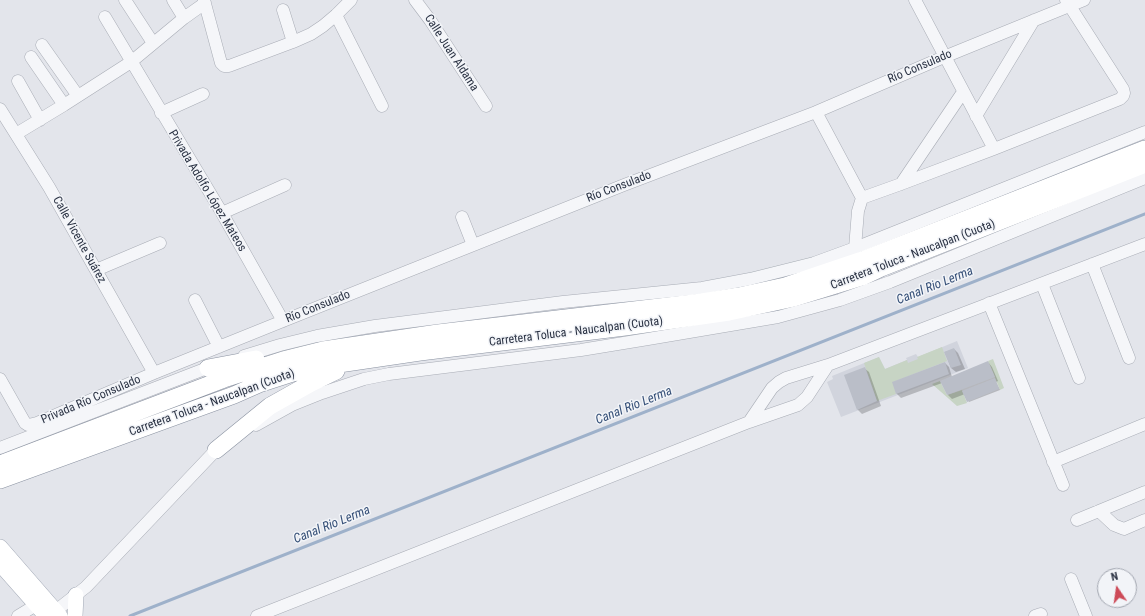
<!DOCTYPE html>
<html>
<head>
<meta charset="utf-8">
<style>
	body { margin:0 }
	#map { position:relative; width:1145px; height:616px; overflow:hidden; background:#e3e5eb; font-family:"Roboto Condensed",sans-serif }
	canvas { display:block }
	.north { position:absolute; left:1097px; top:568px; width:40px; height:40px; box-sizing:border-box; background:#f2f4f8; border:1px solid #a2a6b0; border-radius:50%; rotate:347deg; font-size:11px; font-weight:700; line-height:16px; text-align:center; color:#2a3243 }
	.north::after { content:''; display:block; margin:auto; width:14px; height:18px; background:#cd4a58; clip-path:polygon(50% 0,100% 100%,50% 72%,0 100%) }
</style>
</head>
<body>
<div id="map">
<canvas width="1145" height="616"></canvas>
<div class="north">N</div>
</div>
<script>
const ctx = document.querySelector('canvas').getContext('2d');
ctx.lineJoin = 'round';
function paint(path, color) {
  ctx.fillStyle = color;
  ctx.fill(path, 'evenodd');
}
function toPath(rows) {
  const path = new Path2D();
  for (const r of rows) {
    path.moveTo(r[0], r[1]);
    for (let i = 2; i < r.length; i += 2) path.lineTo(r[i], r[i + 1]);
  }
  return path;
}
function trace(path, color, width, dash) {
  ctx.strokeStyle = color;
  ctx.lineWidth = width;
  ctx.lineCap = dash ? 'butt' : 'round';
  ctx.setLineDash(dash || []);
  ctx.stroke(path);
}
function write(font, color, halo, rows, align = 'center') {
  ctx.font = font + ' "Roboto Condensed",sans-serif';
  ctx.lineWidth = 3;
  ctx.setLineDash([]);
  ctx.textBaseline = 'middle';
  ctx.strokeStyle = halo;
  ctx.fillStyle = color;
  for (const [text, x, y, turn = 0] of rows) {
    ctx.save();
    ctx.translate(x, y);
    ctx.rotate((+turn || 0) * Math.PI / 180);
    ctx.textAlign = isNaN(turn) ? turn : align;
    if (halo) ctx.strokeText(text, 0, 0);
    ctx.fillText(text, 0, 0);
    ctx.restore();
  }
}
paint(toPath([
	[957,341,968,368,841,417,827,382,833,379,832,376,879,357,885,369,907,360,906,358,916,354,918,357]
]), '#d1d4dd');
paint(toPath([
	[942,347,947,361,893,382,896,394,877,401,864,363,879,357,885,369,907,360,908,363,918,359,917,357],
	[993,359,1004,388,1000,390,988,361],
	[940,381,947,395,962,390,967,403,957,406,932,384]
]), '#c7d4c4');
paint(toPath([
	[954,349,958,353,965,369,956,372,951,368,945,352],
	[988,362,992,367,998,381,996,382,1000,390,969,402,965,394,952,399,948,395,942,383,901,398,897,394,894,383,945,363,949,367,952,377],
	[864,368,869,372,881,406,862,414,858,410]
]), '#0003');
trace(toPath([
	[130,616,1145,214]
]), '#9eb1ca', 3);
paint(toPath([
	[954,348,961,365,951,368,944,352],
	[988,361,995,377,947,395,940,381],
	[945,362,949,374,896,394,892,382],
	[865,367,877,401,857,410,844,375],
	[995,378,999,389,967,402,962,391]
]), '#babec8');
const minor = toPath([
	[125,0,153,43],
	[173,0,184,18],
	[204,0,221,63,224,66,229,66,293,42,311,34,323,26,336,15,351,0],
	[415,0,430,20,486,106],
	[915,0,994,149],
	[283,10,293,42],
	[336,15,382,106],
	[105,17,222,213,283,321],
	[42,45,78,96],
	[31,57,64,105],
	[18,81,40,120],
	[0,109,49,187,154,373],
	[816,112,862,198,858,211,855,248],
	[161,113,203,94],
	[976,116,1034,20],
	[16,134,64,105,131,62,184,18,205,3],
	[901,184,963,92],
	[862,198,901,184,994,149,1120,99,1123,96,1124,93,1123,89,1066,0],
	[222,213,285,185],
	[462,217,473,245],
	[1092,264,1129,358],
	[96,270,160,243],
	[1042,284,1079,378],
	[195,300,219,347],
	[989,303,1063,485],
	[244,356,280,345,317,336,375,326,563,302,702,288,750,279,814,263,855,248,1145,132],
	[0,379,25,423,28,425,37,423,154,373,283,321,624,185,816,112,944,57,1084,0],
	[749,422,772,388,779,382,786,378,828,365,1145,244],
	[256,425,292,405,322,393,364,379,389,374,581,350,648,339,778,317,840,300,890,282,1145,178],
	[0,448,215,365],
	[1053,462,1145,424],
	[1099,511,1114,525,1124,529,1145,520],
	[1077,520,1145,492],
	[1071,579,1086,616],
	[18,616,36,605],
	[49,616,86,587,216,450,222,446],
	[257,616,749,422,798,405,807,397,828,365],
	[1035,616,1041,614]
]);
const major = toPath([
	[0,547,60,616],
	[0,564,46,616],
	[75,616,76,595]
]);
const highway = toPath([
	[208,368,256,359],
	[216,450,270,406,311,383,336,371],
	[0,464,224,379,283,360,323,350,438,333,702,302,739,296,785,286,865,259,1145,149],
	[0,480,234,395,259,384,293,373,332,365,420,352,625,327,729,312,794,298,862,277,881,268,1145,164]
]);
trace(minor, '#a8acb5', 13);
trace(major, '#a2a9b6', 16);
trace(highway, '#8a92a1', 18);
trace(minor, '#f5f6f9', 12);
trace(major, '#fff', 15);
trace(highway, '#fff', 17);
write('12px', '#2a3243', '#f2f4f8', [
	["Calle Juan Aldama",451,53,57],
	["Río Consulado",920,67,-23],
	["Río Consulado",619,187,-21],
	["Privada Adolfo López Mateos",207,191,59],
	["Calle Vicente Suárez",79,240,61],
	["Carretera Toluca - Naucalpan (Cuota)",913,255,-21],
	["Río Consulado",318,307,-22],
	["Carretera Toluca - Naucalpan (Cuota)",576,332,-7],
	["Privada Río Consulado",91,400,-23],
	["Carretera Toluca - Naucalpan (Cuota)",212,403,-20]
]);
write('italic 13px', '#354f77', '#f2f4f8', [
	["Canal Rio Lerma",935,286,-22],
	["Canal Rio Lerma",634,406,-22],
	["Canal Rio Lerma",332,525,-22]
]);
</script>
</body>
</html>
